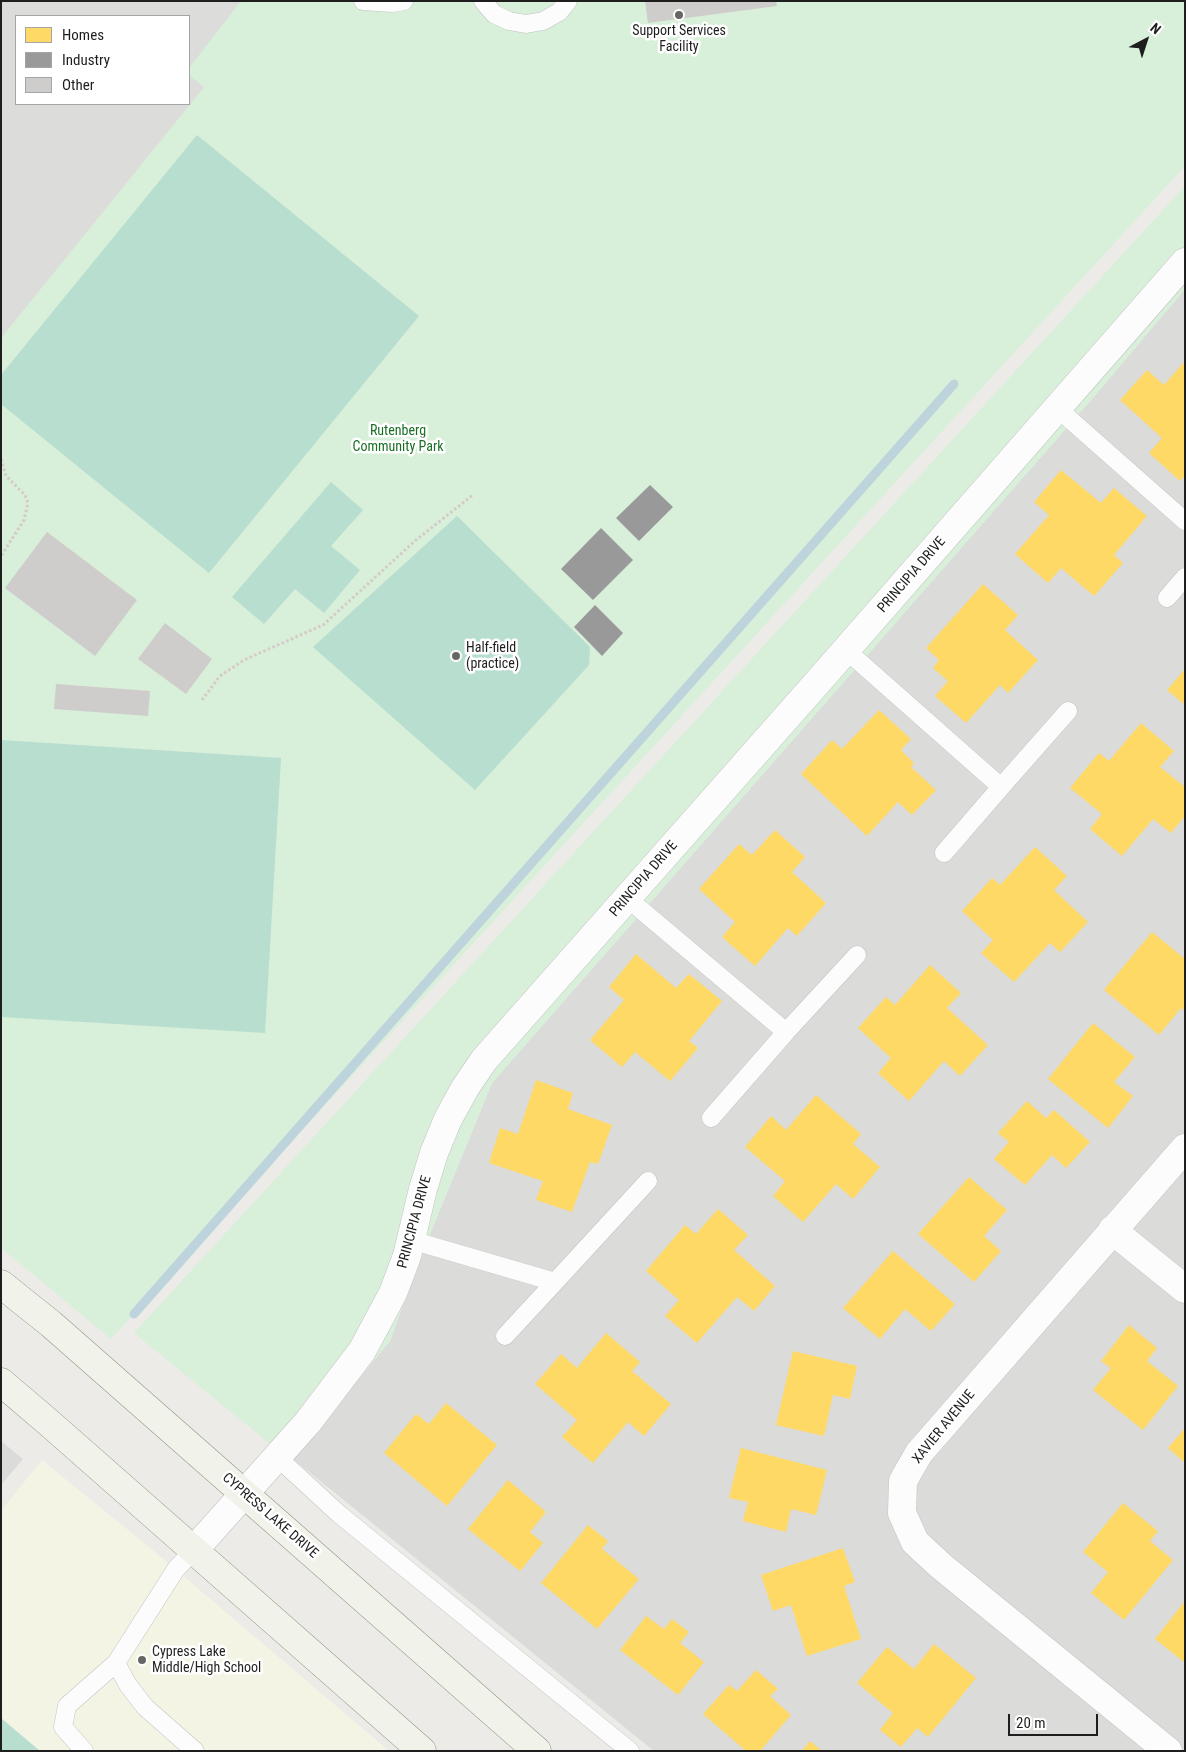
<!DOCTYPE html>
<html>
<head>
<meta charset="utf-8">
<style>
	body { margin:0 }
	#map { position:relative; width:1186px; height:1752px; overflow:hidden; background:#ecebe8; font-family:"Roboto Condensed",sans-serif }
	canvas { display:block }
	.frame { position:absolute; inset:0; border:2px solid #1e1e1e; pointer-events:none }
	.legend { position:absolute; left:15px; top:15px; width:175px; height:90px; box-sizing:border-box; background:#fff; border:1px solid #a5a5a5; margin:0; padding:6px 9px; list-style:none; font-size:15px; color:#1e1e1e }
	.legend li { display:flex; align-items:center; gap:10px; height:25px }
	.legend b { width:25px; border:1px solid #a5a5a5 }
	.north { position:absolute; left:1121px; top:15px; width:50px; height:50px; -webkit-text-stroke:4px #fff; paint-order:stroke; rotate:40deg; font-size:14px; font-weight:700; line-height:20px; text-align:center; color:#1e1e1e }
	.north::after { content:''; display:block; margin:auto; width:18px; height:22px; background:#1e1e1e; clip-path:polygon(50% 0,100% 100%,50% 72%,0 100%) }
	.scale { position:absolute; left:1008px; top:1714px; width:90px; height:22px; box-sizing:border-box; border:2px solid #1e1e1e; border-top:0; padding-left:6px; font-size:15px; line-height:18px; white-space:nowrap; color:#1e1e1e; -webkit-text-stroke:4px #fff; paint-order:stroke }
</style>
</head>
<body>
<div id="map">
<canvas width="1186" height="1752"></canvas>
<div class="frame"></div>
<ul class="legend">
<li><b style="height:14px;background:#ffd966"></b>Homes</li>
<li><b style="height:14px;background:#999"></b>Industry</li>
<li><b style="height:14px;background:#cfcdcb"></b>Other</li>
</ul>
<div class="north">N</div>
<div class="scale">20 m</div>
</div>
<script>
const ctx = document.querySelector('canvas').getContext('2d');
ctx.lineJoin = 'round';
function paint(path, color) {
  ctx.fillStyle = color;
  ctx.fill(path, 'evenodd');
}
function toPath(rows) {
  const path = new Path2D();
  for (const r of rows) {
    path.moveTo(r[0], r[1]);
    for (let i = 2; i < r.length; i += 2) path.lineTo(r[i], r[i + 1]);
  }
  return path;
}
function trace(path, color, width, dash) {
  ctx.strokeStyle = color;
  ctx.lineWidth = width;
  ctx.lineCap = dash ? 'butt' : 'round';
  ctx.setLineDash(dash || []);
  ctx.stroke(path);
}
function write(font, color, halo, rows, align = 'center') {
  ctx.font = font + ' "Roboto Condensed",sans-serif';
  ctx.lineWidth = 5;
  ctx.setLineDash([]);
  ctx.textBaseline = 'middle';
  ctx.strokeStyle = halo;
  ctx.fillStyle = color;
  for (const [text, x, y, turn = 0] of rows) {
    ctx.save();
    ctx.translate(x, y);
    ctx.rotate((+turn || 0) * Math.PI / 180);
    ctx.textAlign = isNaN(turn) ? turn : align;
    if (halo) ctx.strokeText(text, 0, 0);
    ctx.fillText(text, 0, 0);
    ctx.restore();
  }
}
paint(toPath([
	[1185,289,1185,1751,654,1751,293,1459,390,1341,419,1261,492,1083,1098,392],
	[1,1441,23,1459,1,1485]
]), '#dbdbd9');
paint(toPath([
	[42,1460,161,1557,389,1751,1,1751,1,1511]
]), '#f4f4e5');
paint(toPath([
	[1,1,1185,1,1185,166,111,1339,1,1248],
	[16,16,189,16,189,104,16,104],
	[1185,186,1185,289,1098,392,492,1083,419,1261,390,1341,291,1461,134,1333]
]), '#d8efda');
paint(toPath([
	[197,135,419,316,209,573,1,404,1,375],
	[331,482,363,510,331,546,360,570,324,613,295,589,264,624,232,597],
	[457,516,590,647,589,665,475,790,313,647],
	[1,740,281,758,265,1033,1,1017],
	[1,1718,40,1751,1,1751]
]), '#b8ded0');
paint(toPath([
	[1,1,241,1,189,68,189,16,16,16,16,104,189,104,189,75,204,87,1,338]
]), '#dcdcda');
paint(toPath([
	[1185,361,1185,475,1180,481,1149,453,1162,438,1120,400,1147,370,1164,385],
	[1061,470,1101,503,1114,488,1147,516,1114,555,1123,563,1094,596,1061,568,1048,583,1015,554,1049,515,1034,502],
	[983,584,1018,615,1005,630,1038,660,1008,693,1000,685,966,723,935,696,948,681,933,668,939,660,926,648],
	[1185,669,1185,705,1167,690],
	[879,710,911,739,901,750,914,763,911,767,936,790,912,815,898,802,867,836,801,774,832,740,842,749],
	[1141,723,1174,751,1160,767,1185,787,1185,816,1171,833,1153,819,1122,856,1090,829,1102,814,1070,788,1099,753,1109,761],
	[775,830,805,857,792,872,826,903,797,936,788,928,755,966,722,937,735,922,699,889,739,844,752,855],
	[1035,847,1067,876,1054,890,1088,922,1060,952,1050,943,1014,982,981,953,993,940,962,911,992,878,1000,885],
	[1152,932,1185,959,1185,1011,1181,1008,1159,1035,1104,990],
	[636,954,676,988,689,974,722,1001,689,1041,698,1048,670,1081,635,1052,622,1067,590,1040,624,1000,609,987],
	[930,965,961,993,947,1008,988,1045,960,1076,944,1061,909,1101,878,1073,891,1058,858,1028,886,997,895,1005],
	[1093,1023,1135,1057,1114,1082,1133,1096,1108,1128,1048,1079],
	[536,1080,573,1093,568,1109,612,1125,598,1164,590,1162,572,1212,536,1200,543,1181,489,1163,500,1128,518,1134],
	[816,1095,861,1134,853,1144,880,1167,853,1199,836,1184,803,1222,773,1196,785,1181,745,1147,771,1116,786,1130],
	[1027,1101,1046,1118,1054,1110,1090,1142,1066,1168,1052,1155,1025,1185,994,1159,1009,1142,998,1133],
	[969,1177,1007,1210,984,1236,1001,1251,974,1282,918,1234],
	[718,1209,748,1235,734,1250,775,1286,754,1311,737,1297,697,1343,665,1316,679,1300,646,1271,685,1225,696,1234],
	[893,1251,955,1304,931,1331,905,1309,880,1339,843,1308],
	[1129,1325,1157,1348,1147,1361,1178,1386,1143,1430,1093,1390,1111,1368,1101,1361],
	[606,1333,640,1362,632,1371,671,1404,644,1436,628,1422,593,1463,562,1437,577,1420,535,1384,561,1354,577,1368],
	[793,1351,857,1366,850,1399,833,1395,824,1436,776,1425],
	[446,1403,497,1445,447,1506,384,1453,416,1414,429,1424],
	[1185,1428,1185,1463,1168,1448],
	[741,1448,827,1470,816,1515,791,1509,786,1532,743,1521,748,1502,729,1498],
	[508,1480,546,1512,530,1532,543,1543,520,1571,468,1529],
	[1123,1503,1158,1531,1150,1541,1173,1560,1124,1620,1091,1593,1108,1572,1083,1552],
	[588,1525,608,1541,602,1549,639,1579,597,1629,541,1583],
	[843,1548,855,1582,844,1586,861,1639,807,1656,791,1605,773,1611,761,1575],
	[1185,1601,1185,1661,1184,1662,1155,1639],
	[646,1616,664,1629,672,1619,689,1632,680,1643,704,1662,678,1695,620,1650],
	[934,1644,976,1678,928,1737,917,1728,901,1747,880,1730,893,1713,857,1683,887,1647,914,1669],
	[756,1670,778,1689,770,1696,791,1715,760,1751,746,1751,703,1714,729,1685,737,1691],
	[810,1741,822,1751,802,1751]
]), '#ffd966');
paint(toPath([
	[650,485,673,507,639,541,616,518],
	[601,528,633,560,593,600,561,569],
	[595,605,623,633,602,656,574,627]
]), '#999');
trace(toPath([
	[134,1314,954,384]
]), '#bed4dc', 9);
paint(toPath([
	[645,1,776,1,777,6,648,23],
	[47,532,137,600,95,656,5,588],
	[165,623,212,659,186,694,138,659],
	[56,684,150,691,148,716,54,709]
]), '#cfcdcb');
const lane = toPath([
	[363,1,392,3,404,1],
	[483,1,494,14,509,21,526,24,543,21,559,12,568,1],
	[1057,408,1185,521],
	[1167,598,1185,577],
	[846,650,1001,787,1068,711],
	[944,853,1001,787],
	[627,898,786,1032,857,955],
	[711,1118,786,1032],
	[411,1240,555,1282,648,1181],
	[505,1336,555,1282],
	[276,1456,339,1514,630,1751],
	[194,1550,176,1569,116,1663,128,1685,145,1707,195,1751],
	[84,1751,63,1727,67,1706,116,1663]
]);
const street = toPath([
	[1112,1230,1185,1289],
	[194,1550,308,1422,362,1351,393,1293,407,1256,423,1189,434,1153,448,1119,465,1088,484,1060,816,684,1185,262],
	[1168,1751,941,1566,915,1542,902,1513,903,1481,919,1453,1185,1148]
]);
const secondary = toPath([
	[1,1284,51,1324,537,1751],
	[1,1382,48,1422,422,1751]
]);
trace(lane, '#c3c3c2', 19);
trace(street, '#c3c3c2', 29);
trace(secondary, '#919482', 29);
trace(toPath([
	[1,459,6,476,25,495,28,503,24,520,1,556],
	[202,700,220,676,244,660,323,625,416,540,474,494]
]), '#d5cac8', 3, [2.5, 2.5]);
trace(lane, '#fcfcfc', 18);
trace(street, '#fcfcfc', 28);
trace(secondary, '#f1f3eb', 28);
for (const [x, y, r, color] of [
	[679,15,5,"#666665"],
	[456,656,5,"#666665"],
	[142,1660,5,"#666665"]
]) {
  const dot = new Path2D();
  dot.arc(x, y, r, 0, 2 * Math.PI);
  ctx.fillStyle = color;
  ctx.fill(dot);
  trace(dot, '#fff', 2);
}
write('14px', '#1e1e1e', '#fff', [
	["Support Services",679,31,"center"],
	["Facility",679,47,"center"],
	["Half-field",466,648],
	["(practice)",466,664],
	["Cypress Lake",152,1652],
	["Middle/High School",152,1668]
], 'left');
write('14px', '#197025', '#fff', [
	["Rutenberg",398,431],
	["Community Park",398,447]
]);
write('14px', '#1e1e1e', '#fff', [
	["PRINCIPIA DRIVE",912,575,-49],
	["PRINCIPIA DRIVE",644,879,-49],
	["PRINCIPIA DRIVE",415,1222,-75],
	["XAVIER AVENUE",944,1427,-51],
	["CYPRESS LAKE DRIVE",270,1516,41]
]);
</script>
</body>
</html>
